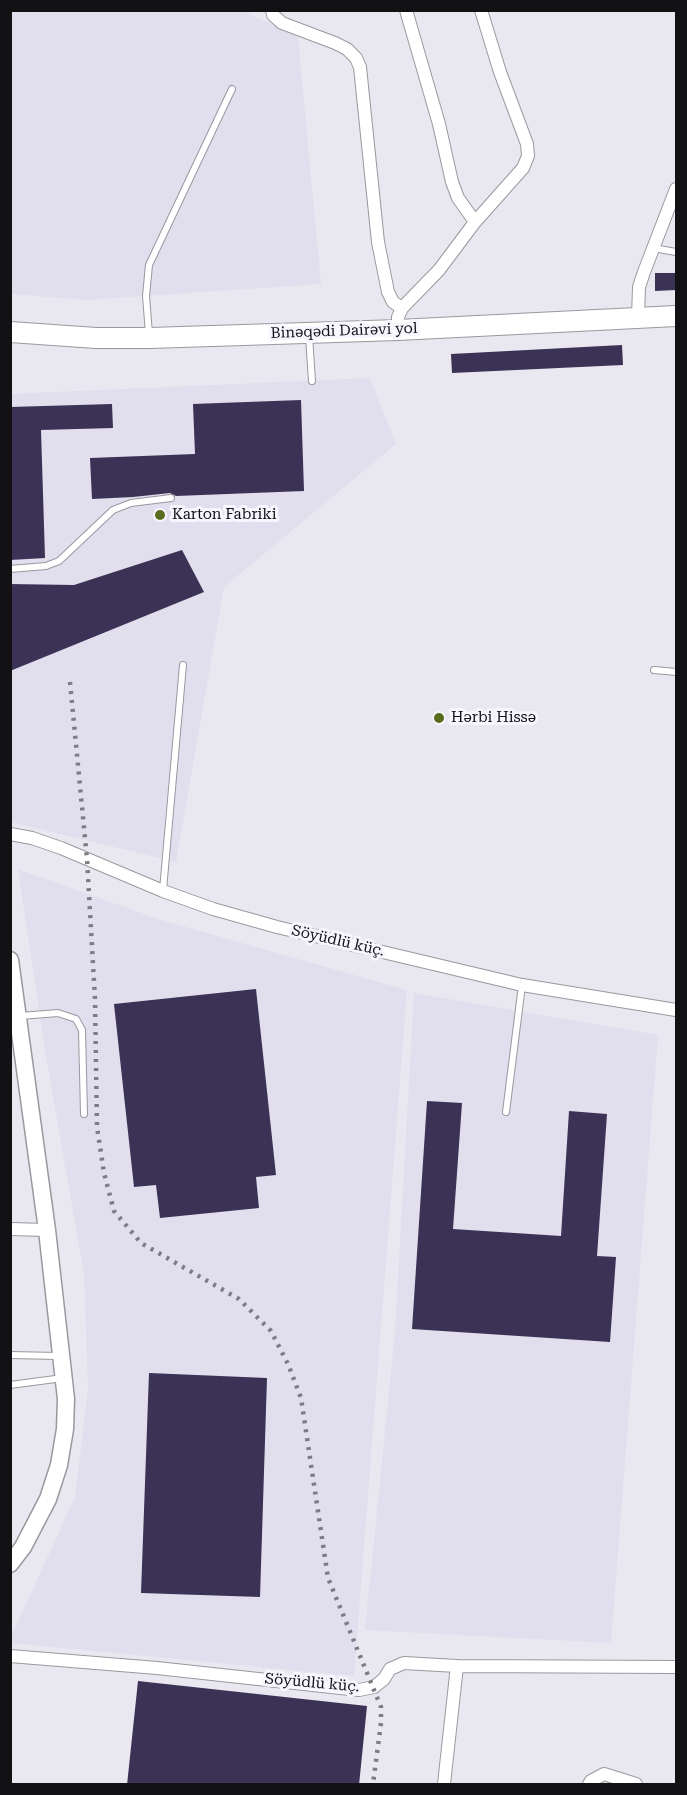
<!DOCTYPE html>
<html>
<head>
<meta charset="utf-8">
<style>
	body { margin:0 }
	#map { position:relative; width:687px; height:1795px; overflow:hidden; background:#e9e8f0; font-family:"Roboto Serif",serif }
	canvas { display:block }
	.frame { position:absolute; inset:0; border:12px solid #121114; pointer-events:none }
</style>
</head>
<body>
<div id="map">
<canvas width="687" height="1795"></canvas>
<div class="frame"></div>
</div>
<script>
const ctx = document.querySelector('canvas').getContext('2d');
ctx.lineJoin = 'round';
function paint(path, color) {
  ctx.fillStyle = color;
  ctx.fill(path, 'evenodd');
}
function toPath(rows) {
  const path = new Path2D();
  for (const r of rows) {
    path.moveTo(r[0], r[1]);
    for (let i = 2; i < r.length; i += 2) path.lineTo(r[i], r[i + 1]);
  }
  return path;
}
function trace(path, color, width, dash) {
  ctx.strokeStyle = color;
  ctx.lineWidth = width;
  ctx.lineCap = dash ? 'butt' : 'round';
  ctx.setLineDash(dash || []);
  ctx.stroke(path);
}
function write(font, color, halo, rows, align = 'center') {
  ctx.font = font + ' "Roboto Serif",serif';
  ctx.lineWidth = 6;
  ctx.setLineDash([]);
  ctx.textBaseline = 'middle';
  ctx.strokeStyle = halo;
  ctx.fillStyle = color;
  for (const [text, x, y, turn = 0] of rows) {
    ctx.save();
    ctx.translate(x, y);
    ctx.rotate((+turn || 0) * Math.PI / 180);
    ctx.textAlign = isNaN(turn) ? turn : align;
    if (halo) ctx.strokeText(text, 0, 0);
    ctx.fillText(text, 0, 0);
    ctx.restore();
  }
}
paint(toPath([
	[10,11,249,11,249,14,298,37,321,284,86,300,11,294],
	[370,378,396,444,224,587,176,862,11,822,10,394],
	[18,869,161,920,407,990,354,1676,11,1643,11,1637,75,1497,88,1389,84,1275,45,1050],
	[414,993,658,1035,611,1643,365,1630,395,1331]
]), '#e1deee');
paint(toPath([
	[655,273,676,273,676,290,655,291],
	[622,345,623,365,452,373,451,354],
	[301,400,304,491,176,496,170,493,133,497,92,499,90,458,195,454,193,404],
	[112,404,113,428,41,430,45,558,10,560,10,407],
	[182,550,204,592,10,671,10,584,74,585],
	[256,989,276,1175,256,1177,259,1208,160,1218,156,1185,134,1187,114,1004],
	[427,1101,462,1103,453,1229,561,1236,569,1111,607,1114,597,1256,616,1257,610,1342,412,1329],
	[149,1373,267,1378,260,1597,141,1593],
	[138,1681,367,1706,359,1785,127,1785]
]), '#3b3255');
const lane = toPath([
	[653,248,676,252],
	[149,334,146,296,149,265,232,89],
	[309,336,312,381],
	[10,569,46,566,59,561,113,510,131,503,171,498],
	[654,670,676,672],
	[163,890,183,665],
	[20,1016,58,1013,76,1019,82,1030,84,1114],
	[506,1112,522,985],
	[10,1355,59,1356],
	[10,1385,63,1378]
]);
const street = toPath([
	[272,10,273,15,282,23,335,43,347,49,356,58,360,67,378,242,388,292,393,302,402,308],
	[406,10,439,124,452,182,458,198,475,222],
	[638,318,639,287,644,272,676,189],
	[398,330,398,317,402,308,439,270,475,222,523,168,528,156,527,144,500,72,481,10],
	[10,834,32,838,61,848,163,891,213,909,277,927,522,985,676,1010],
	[10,1229,47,1230],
	[10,1656,157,1668,359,1690,374,1687,384,1679,390,1669,404,1663,457,1666,676,1667],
	[444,1784,457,1666],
	[589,1784,591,1781,604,1774,636,1784]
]);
const secondary = toPath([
	[10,960,47,1230,66,1399,65,1429,59,1465,48,1499,23,1547,10,1564]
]);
const primary = toPath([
	[10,332,96,338,150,338,398,330,676,316]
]);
trace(lane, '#99989f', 8);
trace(street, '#99989f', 14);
trace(secondary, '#99989f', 19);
trace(primary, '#99989f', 22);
trace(lane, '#fff', 6);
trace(street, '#fff', 12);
trace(secondary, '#fff', 16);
trace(primary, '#fff', 20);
trace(toPath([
	[70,682,87,859,95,999,97,1127,104,1173,114,1211,141,1243,239,1299,271,1331,288,1364,301,1398,328,1578,381,1707,381,1723,373,1784]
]), '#7d7c82', 4.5, [3, 6]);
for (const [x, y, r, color] of [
	[160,515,6,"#576d1c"],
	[439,718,6,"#576d1c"]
]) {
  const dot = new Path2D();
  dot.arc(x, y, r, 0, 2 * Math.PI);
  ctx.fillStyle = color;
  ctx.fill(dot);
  trace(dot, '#f7f5fd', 2);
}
write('15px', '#121114', '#f7f5fd', [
	["Binəqədi Dairəvi yol",344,331,-2],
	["Söyüdlü küç.",338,941,13],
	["Söyüdlü küç.",312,1683,5]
]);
write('15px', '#121114', '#f7f5fd', [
	["Karton Fabriki",172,515],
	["Hərbi Hissə",451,718]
], 'left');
</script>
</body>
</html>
